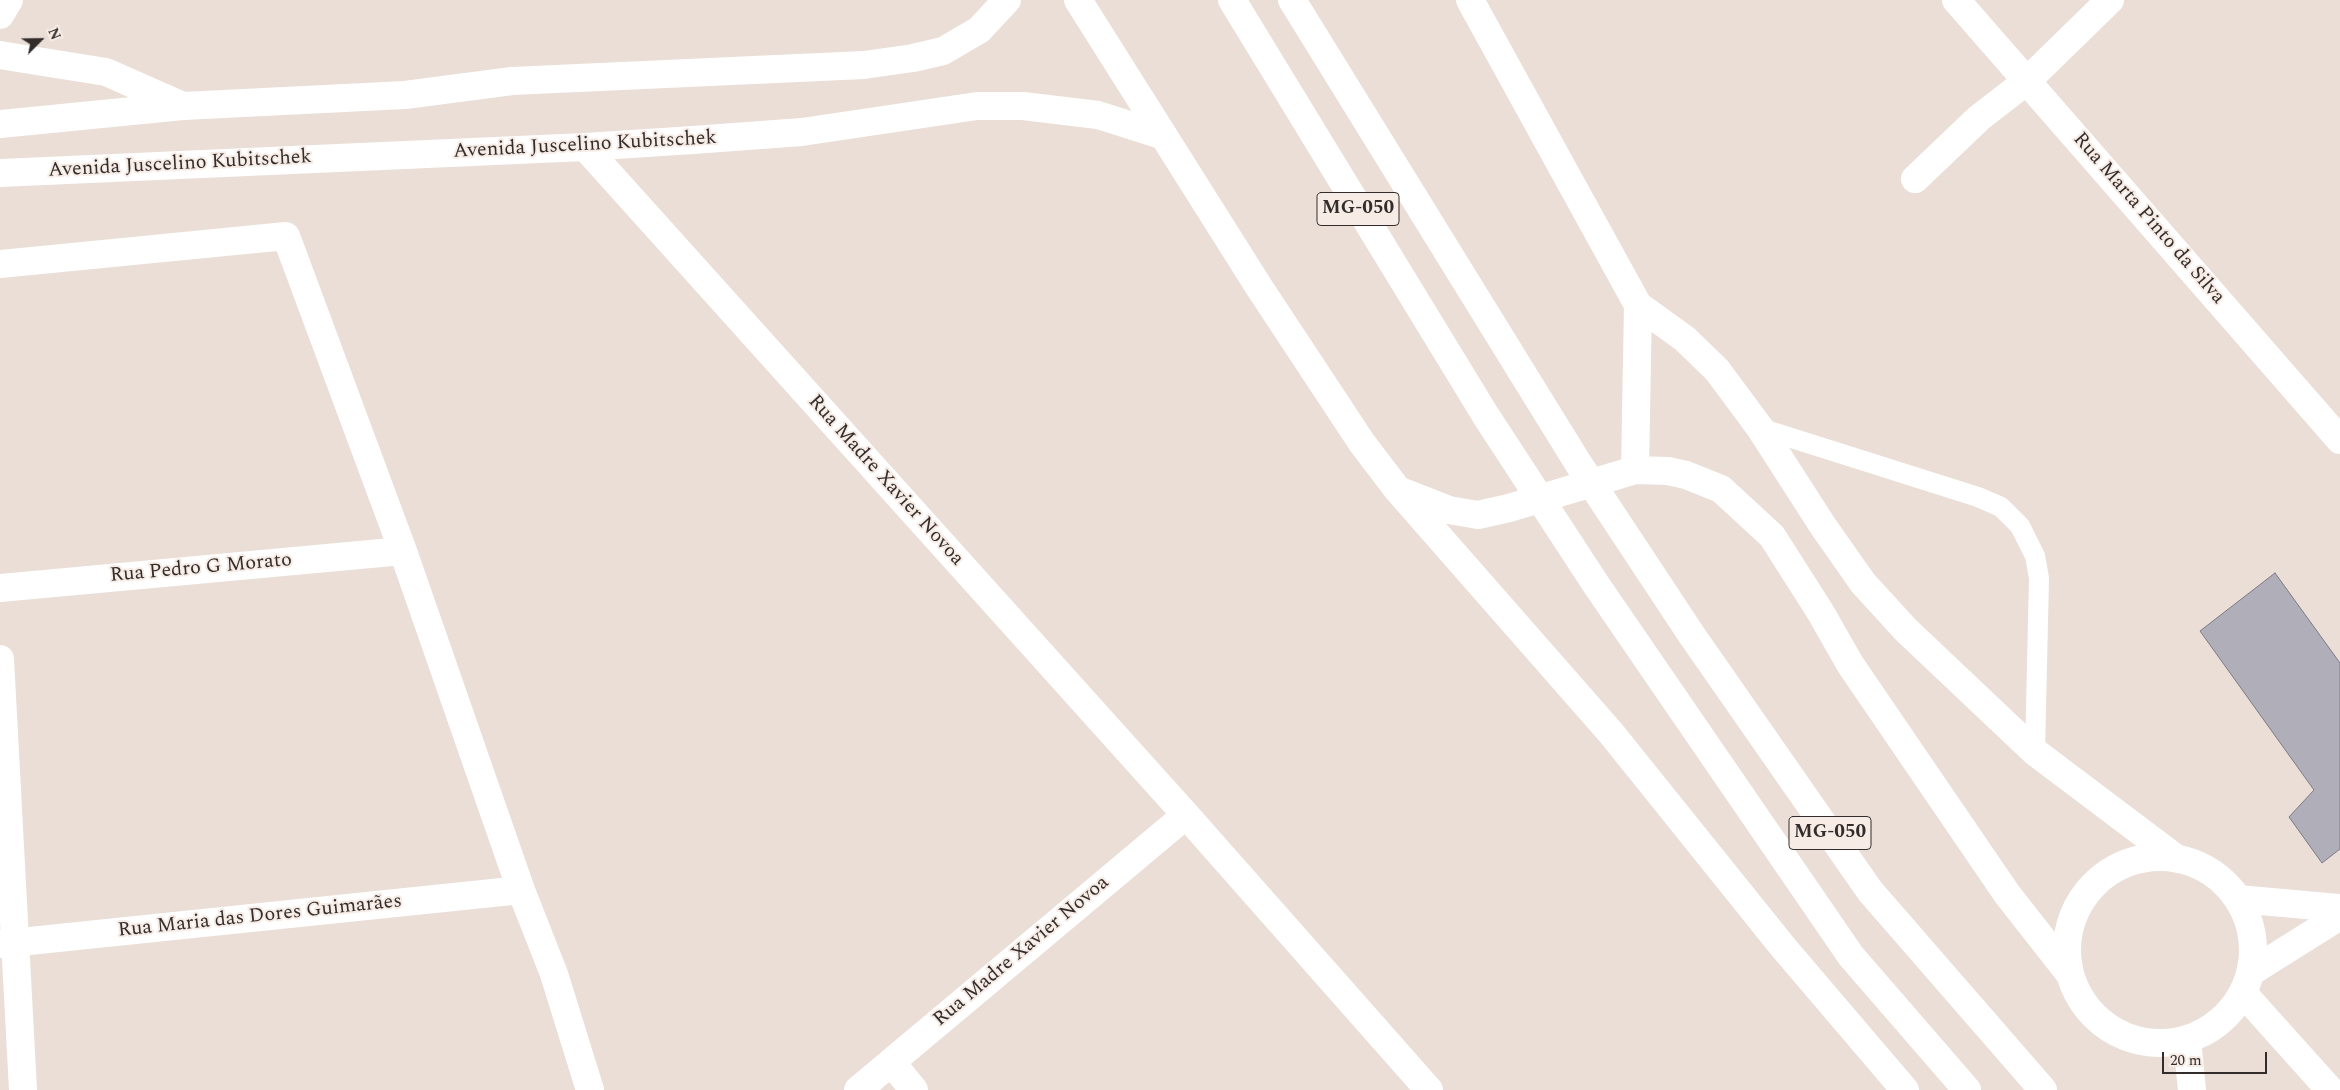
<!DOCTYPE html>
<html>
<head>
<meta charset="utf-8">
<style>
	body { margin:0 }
	#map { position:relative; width:2340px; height:1090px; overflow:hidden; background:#eaded7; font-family:Spectral,serif }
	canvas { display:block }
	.north { position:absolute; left:15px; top:15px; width:50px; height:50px; -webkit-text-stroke:4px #f7ebe5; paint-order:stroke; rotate:67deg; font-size:14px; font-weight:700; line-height:20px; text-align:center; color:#322d2b }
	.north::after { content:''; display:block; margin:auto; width:18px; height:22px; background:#322d2b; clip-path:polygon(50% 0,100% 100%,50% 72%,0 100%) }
	.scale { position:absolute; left:2162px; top:1052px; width:105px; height:22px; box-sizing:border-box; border:2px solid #322d2b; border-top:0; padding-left:6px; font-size:15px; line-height:18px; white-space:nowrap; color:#322d2b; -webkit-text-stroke:4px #f7ebe5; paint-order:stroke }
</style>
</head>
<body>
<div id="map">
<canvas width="2340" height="1090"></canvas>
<div class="north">N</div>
<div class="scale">20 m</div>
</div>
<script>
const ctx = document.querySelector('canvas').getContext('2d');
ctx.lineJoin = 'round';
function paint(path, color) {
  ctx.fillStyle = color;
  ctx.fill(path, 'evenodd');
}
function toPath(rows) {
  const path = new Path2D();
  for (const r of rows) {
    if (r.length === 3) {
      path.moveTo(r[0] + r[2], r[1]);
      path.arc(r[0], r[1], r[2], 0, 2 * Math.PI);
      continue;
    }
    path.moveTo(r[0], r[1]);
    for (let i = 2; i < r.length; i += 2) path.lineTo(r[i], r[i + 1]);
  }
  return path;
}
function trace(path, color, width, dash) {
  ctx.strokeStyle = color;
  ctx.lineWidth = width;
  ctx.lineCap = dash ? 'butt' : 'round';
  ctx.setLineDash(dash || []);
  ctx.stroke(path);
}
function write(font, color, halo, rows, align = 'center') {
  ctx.font = font + ' Spectral,serif';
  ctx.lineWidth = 4;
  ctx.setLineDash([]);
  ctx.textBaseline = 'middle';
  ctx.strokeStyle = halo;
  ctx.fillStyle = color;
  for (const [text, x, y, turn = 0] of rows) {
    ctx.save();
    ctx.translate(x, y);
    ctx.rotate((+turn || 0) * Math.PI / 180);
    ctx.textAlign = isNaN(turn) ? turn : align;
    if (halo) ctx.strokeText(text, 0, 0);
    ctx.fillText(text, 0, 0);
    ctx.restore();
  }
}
const building = toPath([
	[2275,573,2340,663,2340,849,2322,863,2289,817,2314,790,2200,631,2275,573]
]);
paint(building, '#afaeb9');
trace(building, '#7b7a85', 1);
trace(toPath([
	[1760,428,1978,497,2001,507,2020,526,2035,556,2039,578,2035,752]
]), '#fff', 20);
trace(toPath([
	[1956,0,2340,440],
	[0,15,9,0],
	[0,55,106,72,183,106],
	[585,147,1186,815,1429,1090],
	[1915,179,1979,118,2028,80,2110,0],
	[0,264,286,236,403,551,521,890,554,974,590,1090],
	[0,588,403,551],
	[0,659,23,1090],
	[2238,899,2340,908],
	[0,944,521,890],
	[2251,972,2340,916],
	[2243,993,2330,1090],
	[891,1062,914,1090],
	[858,1090,1186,815]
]), '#fff', 28);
trace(toPath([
	[1078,0,1259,287,1362,443,1397,489,1611,733,1783,947,1905,1090],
	[1470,0,1638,305,1685,339,1717,370,1760,428,1823,526,1863,583,1906,630,2035,752,2177,859],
	[0,124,183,106,405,95,512,81,864,65,913,58,943,51,979,30,1007,0],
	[0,173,585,147,693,140,802,132,977,106,1023,106,1098,115,1164,136],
	[1635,470,1638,305],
	[1403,492,1449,510,1478,515,1509,508,1635,470,1668,471,1686,475,1721,489,1772,536,1821,613,1850,664,2007,894,2069,973],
	[2160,950,93],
	[2187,1040,2192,1090]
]), '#fff', 28);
trace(toPath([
	[1232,0,1486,416,1597,586,1851,956,1967,1090],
	[1292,0,1578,463,1691,634,1870,891,2043,1090]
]), '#fff', 28);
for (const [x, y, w] of [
	[1358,209,82],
	[1830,833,82]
]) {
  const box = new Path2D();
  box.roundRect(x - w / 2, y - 16.5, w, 33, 4);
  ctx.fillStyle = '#f7ebe5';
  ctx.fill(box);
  trace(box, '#322d2b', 1);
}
write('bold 19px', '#322d2b', null, [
	["MG-050",1358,209],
	["MG-050",1830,833]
]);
write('20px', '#322d2b', '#f7ebe5', [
	["Avenida Juscelino Kubitschek",585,146,-3],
	["Avenida Juscelino Kubitschek",180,165,-3],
	["Rua Marta Pinto da Silva",2148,219,49],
	["Rua Madre Xavier Novoa",885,481,48],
	["Rua Pedro G Morato",201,569,-5],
	["Rua Maria das Dores Guimarães",260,917,-6],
	["Rua Madre Xavier Novoa",1022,952,-40]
]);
</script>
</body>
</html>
